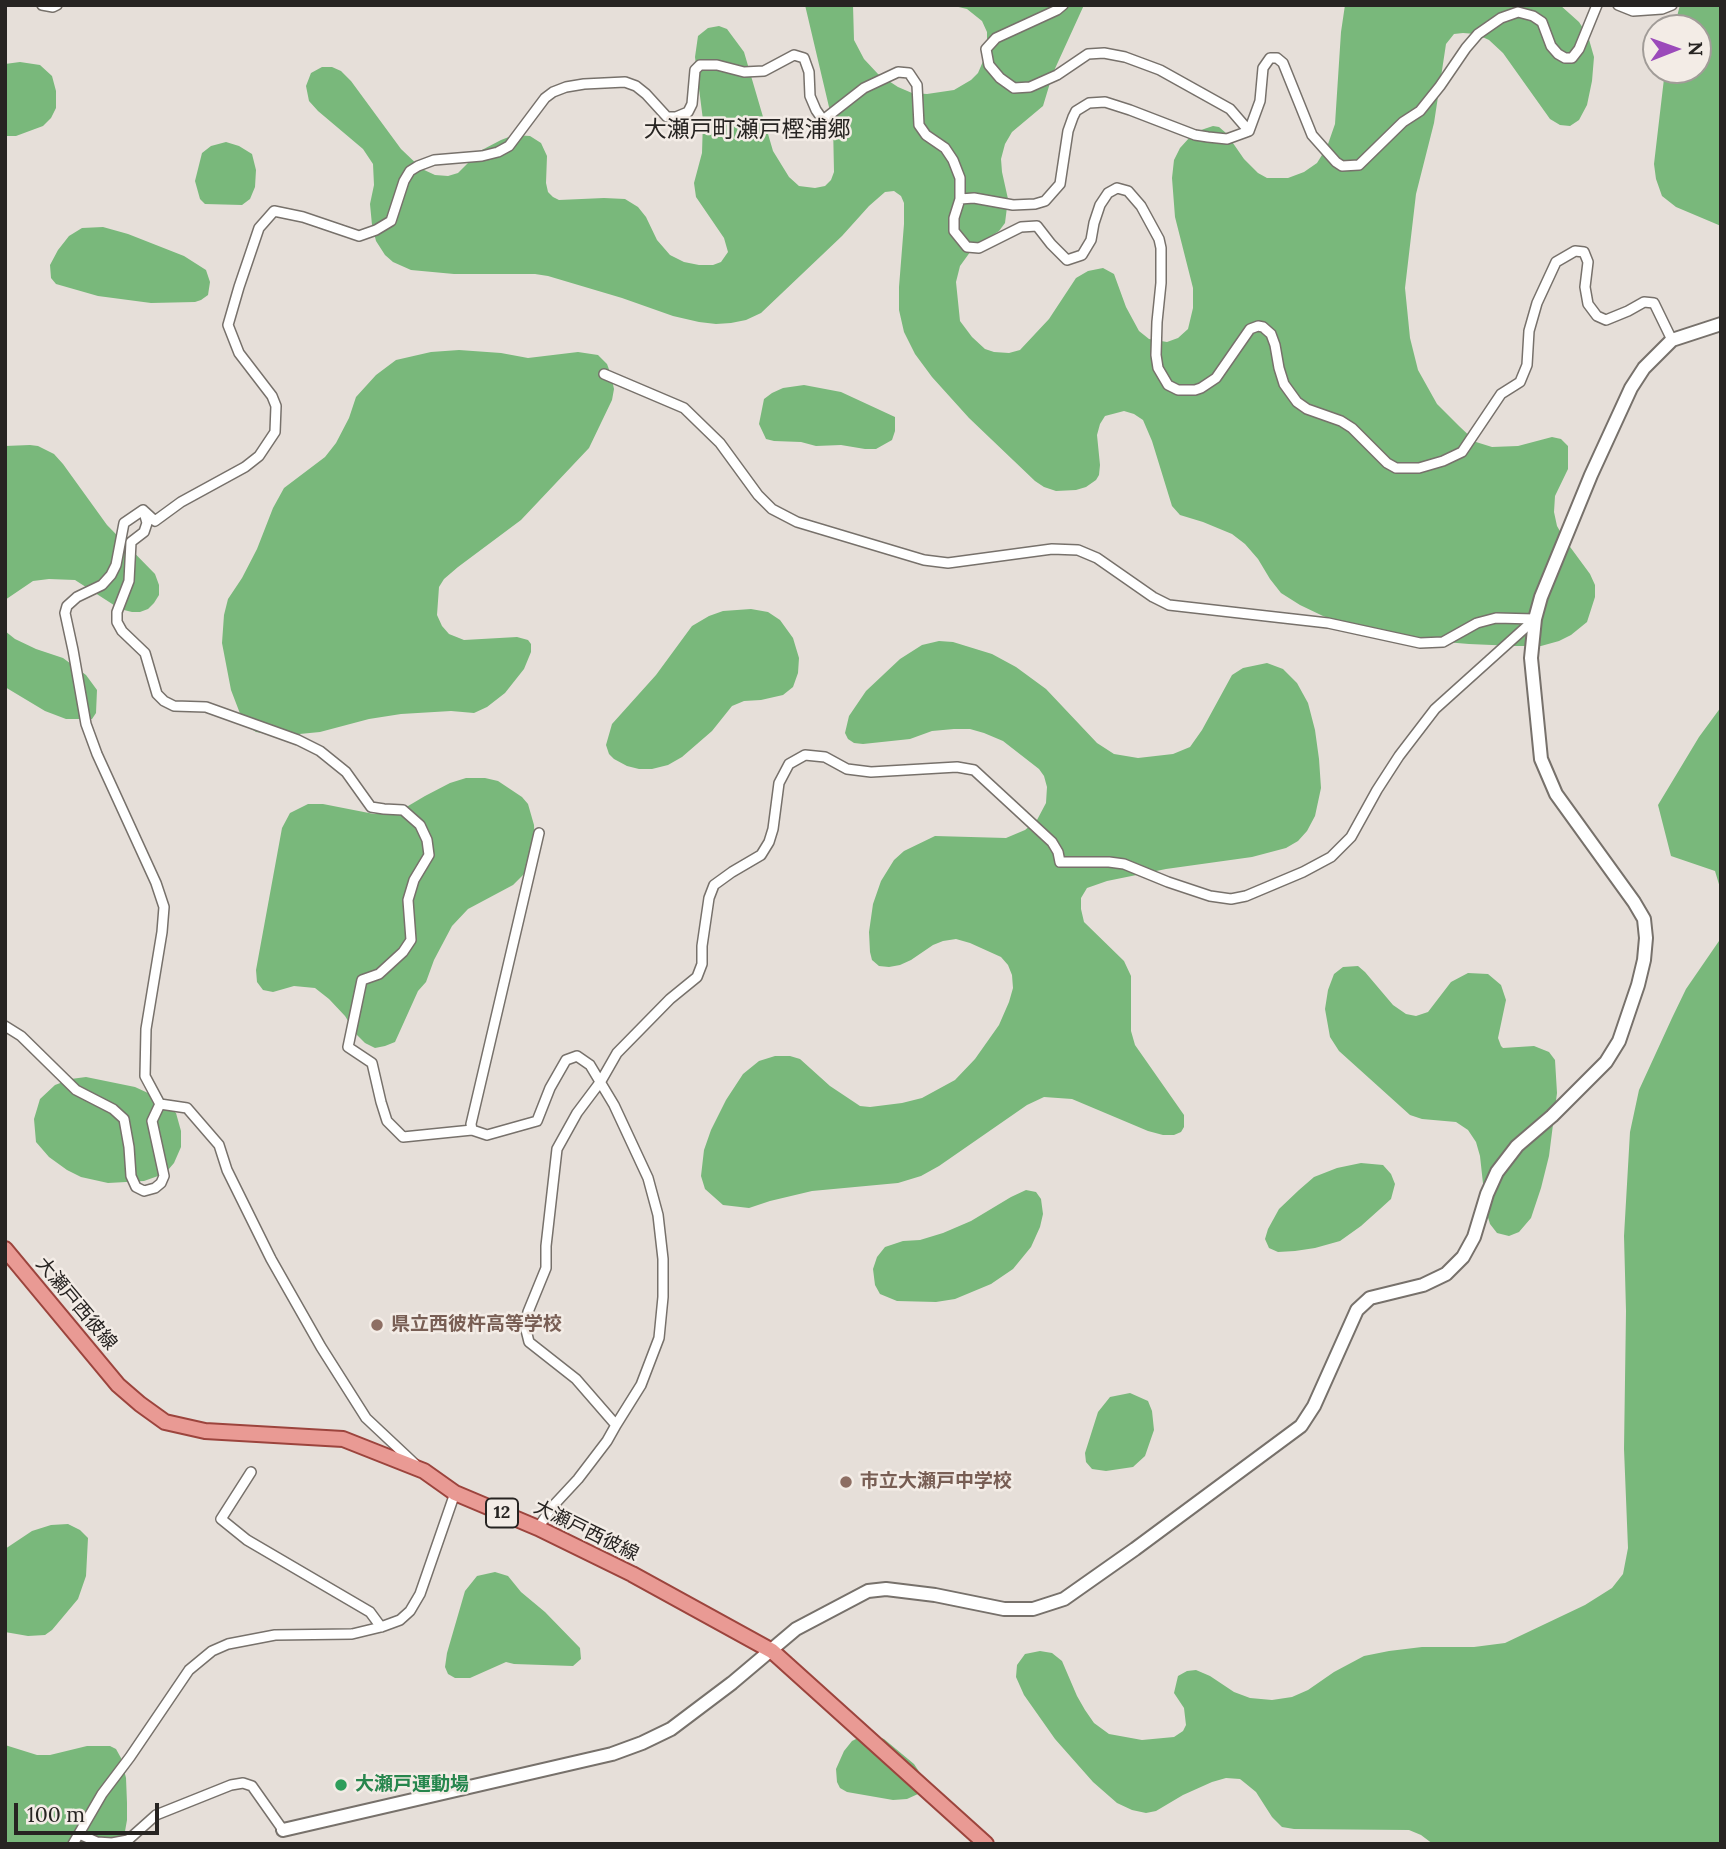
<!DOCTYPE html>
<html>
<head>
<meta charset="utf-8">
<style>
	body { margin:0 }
	#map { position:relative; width:1726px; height:1849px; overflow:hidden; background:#e6dfd9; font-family:Lora,serif }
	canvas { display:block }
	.frame { position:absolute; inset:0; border:7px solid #272422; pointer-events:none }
	.north { position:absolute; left:1642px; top:14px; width:70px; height:70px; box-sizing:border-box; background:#f3ece6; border:2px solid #a19c98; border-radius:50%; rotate:89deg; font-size:19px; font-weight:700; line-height:28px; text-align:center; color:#272422 }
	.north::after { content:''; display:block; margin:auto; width:24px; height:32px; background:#9b4aba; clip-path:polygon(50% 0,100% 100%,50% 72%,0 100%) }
	.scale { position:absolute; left:14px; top:1803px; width:145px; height:32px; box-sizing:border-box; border:4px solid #272422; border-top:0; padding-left:9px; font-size:21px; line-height:24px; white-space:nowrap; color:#272422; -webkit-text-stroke:5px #f3ece6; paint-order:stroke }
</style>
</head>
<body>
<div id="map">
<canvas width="1726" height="1849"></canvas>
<div class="frame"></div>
<div class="north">N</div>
<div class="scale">100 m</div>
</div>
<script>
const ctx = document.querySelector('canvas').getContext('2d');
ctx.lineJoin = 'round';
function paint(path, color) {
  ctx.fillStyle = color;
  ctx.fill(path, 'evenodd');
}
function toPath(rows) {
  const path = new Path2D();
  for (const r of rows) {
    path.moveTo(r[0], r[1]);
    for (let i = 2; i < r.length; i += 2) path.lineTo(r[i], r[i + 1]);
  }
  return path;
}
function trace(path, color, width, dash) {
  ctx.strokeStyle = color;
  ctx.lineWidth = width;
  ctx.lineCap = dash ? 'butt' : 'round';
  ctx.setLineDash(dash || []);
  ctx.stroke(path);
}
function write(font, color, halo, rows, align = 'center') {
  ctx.font = font + ' Lora,"Noto Sans JP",serif';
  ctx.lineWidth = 5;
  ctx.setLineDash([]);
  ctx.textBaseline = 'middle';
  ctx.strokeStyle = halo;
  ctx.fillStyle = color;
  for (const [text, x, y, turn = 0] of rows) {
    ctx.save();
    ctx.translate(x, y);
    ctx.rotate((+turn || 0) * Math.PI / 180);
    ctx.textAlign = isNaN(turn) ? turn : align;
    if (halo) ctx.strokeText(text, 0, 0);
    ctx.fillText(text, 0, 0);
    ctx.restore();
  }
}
paint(toPath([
	[805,5,853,5,854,40,864,59,878,74,898,87,912,93,927,94,954,90,971,80,978,73,984,59,987,43,987,32,982,21,967,9,950,5,1084,5,1053,73,1043,106,1012,132,1005,144,1001,159,1002,172,1008,199,1005,223,999,231,973,248,960,266,956,282,960,321,972,337,985,349,994,352,1009,353,1020,350,1049,319,1076,278,1088,271,1103,268,1114,274,1126,307,1139,331,1149,339,1167,342,1178,338,1188,329,1193,308,1193,288,1175,217,1172,178,1174,160,1180,148,1190,137,1201,130,1213,126,1219,127,1226,133,1244,159,1258,173,1267,178,1288,178,1304,172,1317,163,1327,147,1335,124,1341,32,1345,5,1560,5,1579,22,1588,36,1594,57,1592,81,1587,105,1579,120,1570,126,1560,125,1550,119,1503,53,1489,40,1476,34,1463,33,1454,34,1446,44,1434,123,1416,194,1405,288,1410,338,1418,370,1437,404,1459,426,1476,442,1492,447,1518,446,1552,437,1561,439,1568,446,1568,469,1555,496,1554,512,1557,526,1565,540,1590,574,1595,585,1595,597,1587,622,1571,635,1559,641,1541,646,1515,646,1469,644,1421,640,1356,628,1323,616,1300,605,1281,593,1270,579,1258,559,1245,544,1232,534,1203,522,1180,515,1172,506,1152,441,1143,420,1134,414,1124,411,1105,416,1100,424,1097,435,1100,465,1099,475,1096,480,1086,487,1076,490,1056,491,1044,487,1035,481,969,418,932,377,915,354,904,332,899,310,899,287,904,224,904,203,901,196,894,191,885,192,869,206,842,236,761,313,746,320,731,323,716,324,699,322,673,316,622,298,548,276,535,274,454,274,411,270,393,262,385,255,376,241,372,225,370,204,374,185,373,164,363,149,318,111,309,101,306,86,311,73,322,67,332,67,341,71,351,81,401,149,422,169,435,175,448,176,458,173,480,151,501,140,514,135,530,136,541,143,547,156,546,183,548,192,553,197,559,200,604,198,625,199,638,207,646,217,657,240,670,255,684,262,699,265,713,265,721,262,728,252,724,238,696,197,694,183,702,153,703,120,695,57,698,36,708,28,719,26,727,29,744,52,773,151,789,177,799,186,815,188,825,186,831,180,834,172,833,124],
	[1680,5,1721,5,1721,226,1676,207,1662,196,1656,179,1654,164,1665,70,1698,70,1698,28,1674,28],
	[20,62,40,65,52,76,56,91,56,108,51,118,43,126,16,136,5,136,5,64],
	[226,142,239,146,252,154,256,170,255,187,250,199,242,205,205,204,200,199,195,181,202,153,211,146],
	[103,227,128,234,184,256,206,270,210,282,208,295,201,300,195,302,151,303,98,296,56,284,51,278,50,265,58,250,69,236,82,228],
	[459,350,501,353,528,358,578,352,598,355,607,364,611,375,614,389,612,400,589,448,521,520,458,567,444,579,439,587,437,615,442,626,449,634,464,640,517,637,528,640,531,644,531,652,524,669,505,693,487,707,474,713,451,711,401,714,369,719,320,732,279,736,256,732,244,724,231,690,222,643,224,615,228,599,242,578,257,549,273,508,284,488,325,457,336,443,349,418,356,397,376,375,396,360,431,352],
	[804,385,841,392,895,417,895,431,892,440,876,449,865,449,841,445,816,446,801,442,774,441,766,439,759,424,764,399,772,393,783,388],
	[30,445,38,446,54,454,63,464,107,525,155,574,159,585,159,595,154,603,148,609,140,612,132,612,120,609,75,580,49,579,33,581,5,600,5,446],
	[751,609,768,612,780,620,793,638,799,658,798,673,793,687,783,695,761,700,744,701,732,706,712,731,682,757,668,765,652,769,639,769,627,766,614,759,609,754,606,745,612,724,656,675,692,626,709,616,723,611],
	[5,631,15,639,36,649,63,658,86,675,97,690,96,713,92,719,66,719,45,711,5,687],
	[939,641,953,642,992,654,1016,667,1046,689,1097,743,1114,754,1138,758,1173,754,1190,747,1202,730,1232,675,1243,668,1267,663,1283,669,1297,683,1308,703,1315,730,1319,759,1321,788,1315,816,1307,831,1298,841,1286,848,1252,857,1166,869,1107,881,1087,888,1081,898,1081,909,1084,922,1124,961,1131,976,1131,1031,1135,1045,1184,1115,1184,1127,1181,1132,1174,1135,1163,1135,1148,1131,1072,1099,1044,1097,1027,1105,939,1166,921,1176,898,1183,812,1191,770,1201,749,1208,723,1205,705,1189,701,1176,704,1150,711,1130,726,1100,743,1074,759,1061,775,1056,790,1056,800,1059,830,1086,860,1106,870,1107,902,1103,922,1098,955,1080,975,1059,999,1025,1009,1002,1013,988,1012,975,1008,965,1001,957,970,943,956,939,943,941,933,945,911,960,900,965,889,967,879,966,872,960,870,952,869,932,873,904,881,881,894,860,904,851,935,836,1006,838,1025,830,1037,820,1046,803,1047,787,1044,776,1039,769,1003,741,984,733,970,729,954,729,932,731,910,739,863,744,854,743,848,739,845,733,849,716,866,691,900,659,922,645],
	[1721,707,1721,891,1715,871,1671,856,1658,805,1699,737],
	[466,778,485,778,498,781,522,797,528,804,534,825,535,845,526,872,513,885,468,909,452,926,434,960,426,982,418,991,395,1042,385,1046,375,1048,365,1043,357,1035,345,1016,329,999,315,988,294,986,273,992,263,990,257,982,256,970,282,828,290,813,308,804,323,804,374,814,385,814,398,812,425,796,450,783],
	[1721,932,1721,1844,1433,1844,1421,1835,1409,1830,1294,1829,1282,1827,1272,1817,1256,1792,1245,1783,1240,1779,1226,1778,1212,1782,1183,1795,1156,1811,1146,1813,1132,1810,1117,1803,1093,1782,1055,1739,1024,1695,1016,1677,1017,1665,1025,1654,1040,1651,1052,1653,1062,1661,1077,1696,1085,1710,1094,1723,1109,1734,1142,1740,1174,1737,1183,1731,1186,1725,1184,1708,1174,1693,1178,1676,1187,1671,1196,1670,1210,1676,1234,1692,1250,1698,1272,1700,1292,1697,1308,1690,1334,1672,1364,1656,1389,1651,1422,1647,1474,1647,1505,1643,1585,1605,1612,1588,1623,1574,1628,1548,1624,1449,1626,1311,1624,1236,1630,1132,1639,1090,1672,1018,1686,989,1719,941],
	[1358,966,1365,972,1393,1005,1406,1014,1416,1016,1428,1012,1451,982,1468,973,1488,974,1501,985,1506,1000,1498,1038,1501,1046,1503,1048,1534,1046,1549,1052,1555,1060,1557,1093,1549,1156,1541,1188,1531,1218,1519,1232,1509,1236,1497,1233,1490,1224,1486,1211,1480,1156,1476,1142,1468,1130,1456,1122,1422,1119,1410,1115,1339,1051,1330,1037,1325,1009,1328,990,1334,974,1343,967],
	[86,1077,135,1087,161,1099,176,1113,181,1131,181,1147,174,1163,168,1170,158,1176,144,1181,108,1183,81,1177,67,1170,49,1157,36,1142,34,1119,40,1099,55,1085,71,1079],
	[1361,1163,1383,1165,1391,1174,1395,1184,1391,1199,1380,1209,1361,1226,1340,1241,1315,1248,1295,1251,1278,1252,1269,1248,1265,1239,1268,1229,1279,1209,1299,1190,1314,1177,1337,1168],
	[1026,1190,1036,1192,1041,1199,1043,1214,1040,1227,1031,1247,1013,1269,991,1284,955,1299,936,1302,897,1301,880,1294,875,1285,873,1269,877,1257,885,1247,903,1241,920,1240,943,1233,971,1221,1011,1197],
	[1130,1393,1148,1401,1152,1411,1154,1430,1145,1456,1133,1467,1106,1471,1092,1469,1086,1462,1085,1453,1098,1412,1110,1397],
	[68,1524,80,1530,88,1538,86,1576,78,1599,52,1630,45,1635,28,1636,5,1632,5,1549,32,1531,51,1525],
	[495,1572,508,1576,521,1592,545,1612,580,1648,581,1659,573,1666,514,1664,506,1662,470,1678,455,1678,448,1674,445,1667,447,1653,465,1591,477,1576],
	[873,1735,884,1739,914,1764,922,1776,923,1787,918,1794,907,1799,893,1800,847,1792,840,1788,837,1782,836,1769,844,1751,852,1741,860,1737],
	[5,1745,37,1755,50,1755,87,1746,110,1746,116,1749,121,1758,126,1778,127,1803,127,1820,124,1837,121,1844,5,1844]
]), '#79b87b');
const street = toPath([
	[42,5,53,7,57,5],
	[1063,5,1057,10,996,38,986,49,989,65,1000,78,1014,88,1030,87,1057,75,1088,54,1104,53,1125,57,1160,70,1230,109,1249,131],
	[1618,5,1633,11,1662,9,1672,5],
	[960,199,974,198,1013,205,1035,204,1045,201,1060,184,1068,131,1073,117,1076,111,1089,103,1105,102,1130,110,1195,135,1208,137,1227,139,1249,131,1260,101,1263,68,1270,58,1277,58,1283,63,1312,135,1336,162,1342,166,1359,165,1403,122,1420,111,1440,86,1466,48,1478,34,1501,18,1518,12,1533,16,1542,22,1551,46,1558,54,1565,58,1572,58,1579,49,1597,5],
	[604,374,684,408,720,443,758,495,772,509,797,522,924,560,948,563,1052,549,1078,550,1097,558,1153,597,1169,605,1328,623,1420,643,1443,642,1477,623,1496,618,1535,619],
	[143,510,155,521,181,502,245,467,259,456,275,432,276,406,272,396,239,353,228,325,239,287,259,228,274,211,303,217,359,236,376,230,391,221,404,181,410,171,418,166,434,160,482,156,498,152,509,146,545,98,553,92,566,87,584,84,625,82,636,86,646,94,667,117,676,117,688,112,692,104,695,70,700,65,717,65,744,72,764,71,794,55,804,58,809,72,810,96,816,110,823,120,864,88,898,72,909,73,917,85,919,125,926,135,945,148,953,160,960,178,960,199,954,218,954,231,967,247,979,248,1021,227,1037,226,1051,244,1067,260,1082,255,1091,240,1094,223,1100,205,1108,193,1117,188,1128,191,1141,206,1159,239,1161,248,1161,283,1157,322,1156,355,1158,368,1168,385,1178,390,1195,390,1201,388,1216,378,1250,329,1258,326,1263,327,1271,334,1275,345,1279,368,1284,384,1297,402,1307,409,1341,421,1352,428,1387,463,1396,468,1419,468,1443,461,1462,452,1501,394,1520,382,1527,365,1529,331,1537,303,1556,262,1575,251,1584,252,1588,262,1585,287,1588,304,1597,316,1606,320,1628,311,1644,302,1654,303,1672,340],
	[143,510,124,523,116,565,111,575,102,585,77,597,67,606,65,613,73,650,86,724,97,754,156,883,164,907,162,932,146,1029,145,1076,160,1104],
	[144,512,147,523,144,532,131,542,129,581,117,612,117,622,122,631,145,653,157,694,164,701,174,706,206,707,298,740,320,751,346,772,371,807,384,809,403,810,420,825,427,840,429,855,414,880,408,900,411,940,403,952,379,974,362,980,348,1047,372,1063,381,1102,387,1121,403,1137,472,1130,487,1135,537,1121,550,1088,566,1060,577,1056,590,1065,614,1105,648,1178,658,1215,663,1259,663,1297,659,1338,641,1385,616,1425],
	[5,1026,21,1036,76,1090,113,1109,124,1119,129,1147,131,1176,136,1187,144,1191,155,1188,161,1183,164,1176,152,1121,160,1104],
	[160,1104,187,1108,219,1145,227,1170,271,1259,321,1347,366,1418,415,1464],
	[472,1130,471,1124,539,833],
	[251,1472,221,1519,247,1540,370,1612,381,1627],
	[538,1528,552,1507,578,1479,607,1441,616,1425,576,1379,529,1342,525,1326,528,1312,546,1268,546,1246,557,1149,577,1113,601,1081,617,1053,670,999,697,977,702,964,702,946,709,898,714,885,732,872,761,855,769,842,773,829,779,783,789,764,805,755,825,757,847,769,871,772,957,767,974,770,1052,842,1058,852,1060,862,1109,862,1124,864,1168,882,1210,896,1231,899,1246,896,1303,872,1331,857,1351,837,1377,790,1399,756,1435,709,1535,619],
	[79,1834,97,1842,112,1843,128,1840,156,1815,231,1785,243,1783,252,1786,283,1830],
	[73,1844,102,1794,130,1757,189,1670,212,1651,228,1644,275,1635,352,1634,381,1627,400,1620,410,1611,420,1594,455,1493]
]);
const secondary = toPath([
	[283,1830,612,1754,642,1743,671,1729,732,1683,796,1629,868,1591,886,1589,935,1595,1004,1609,1033,1609,1064,1599,1135,1549,1301,1426,1314,1406,1357,1310,1370,1298,1423,1285,1446,1274,1463,1257,1474,1237,1487,1194,1497,1172,1517,1146,1552,1116,1606,1062,1619,1041,1638,985,1644,960,1646,938,1644,919,1634,902,1556,794,1541,759,1531,658,1535,619,1541,597,1591,475,1631,388,1644,368,1672,340,1721,324]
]);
const primary = toPath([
	[5,1249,118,1385,140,1404,165,1422,205,1431,343,1439,424,1471,455,1493,538,1528,632,1574,772,1651,986,1844]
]);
trace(street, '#77716b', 12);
trace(secondary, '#77716b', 16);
trace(primary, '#9c443d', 18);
trace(street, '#fff', 9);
trace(secondary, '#fff', 12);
trace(primary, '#e99a94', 14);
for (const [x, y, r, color] of [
	[377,1325,7,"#8d6e63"],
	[846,1482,7,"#8d6e63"],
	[341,1785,7,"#2e9e5b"]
]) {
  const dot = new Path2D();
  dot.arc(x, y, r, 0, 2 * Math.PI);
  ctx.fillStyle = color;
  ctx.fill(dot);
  trace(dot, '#f3ece6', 2.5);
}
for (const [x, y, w] of [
	[502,1513,32]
]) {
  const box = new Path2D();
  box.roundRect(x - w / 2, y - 14.5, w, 29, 5);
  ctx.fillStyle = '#f3ece6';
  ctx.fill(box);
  trace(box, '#272422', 2);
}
write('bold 18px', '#272422', null, [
	["12",502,1513]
]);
write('19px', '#272422', '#f3ece6', [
	["大瀬戸西彼線",76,1304,50],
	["大瀬戸西彼線",586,1531,26]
]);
write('bold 19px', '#785e54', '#f3ece6', [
	["県立西彼杵高等学校",391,1325],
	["市立大瀬戸中学校",860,1482]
], 'left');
write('bold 19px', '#27864d', '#f3ece6', [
	["大瀬戸運動場",355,1785]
], 'left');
write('23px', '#272422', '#f3ece6', [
	["大瀬戸町瀬戸樫浦郷",747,130]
]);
</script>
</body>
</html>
